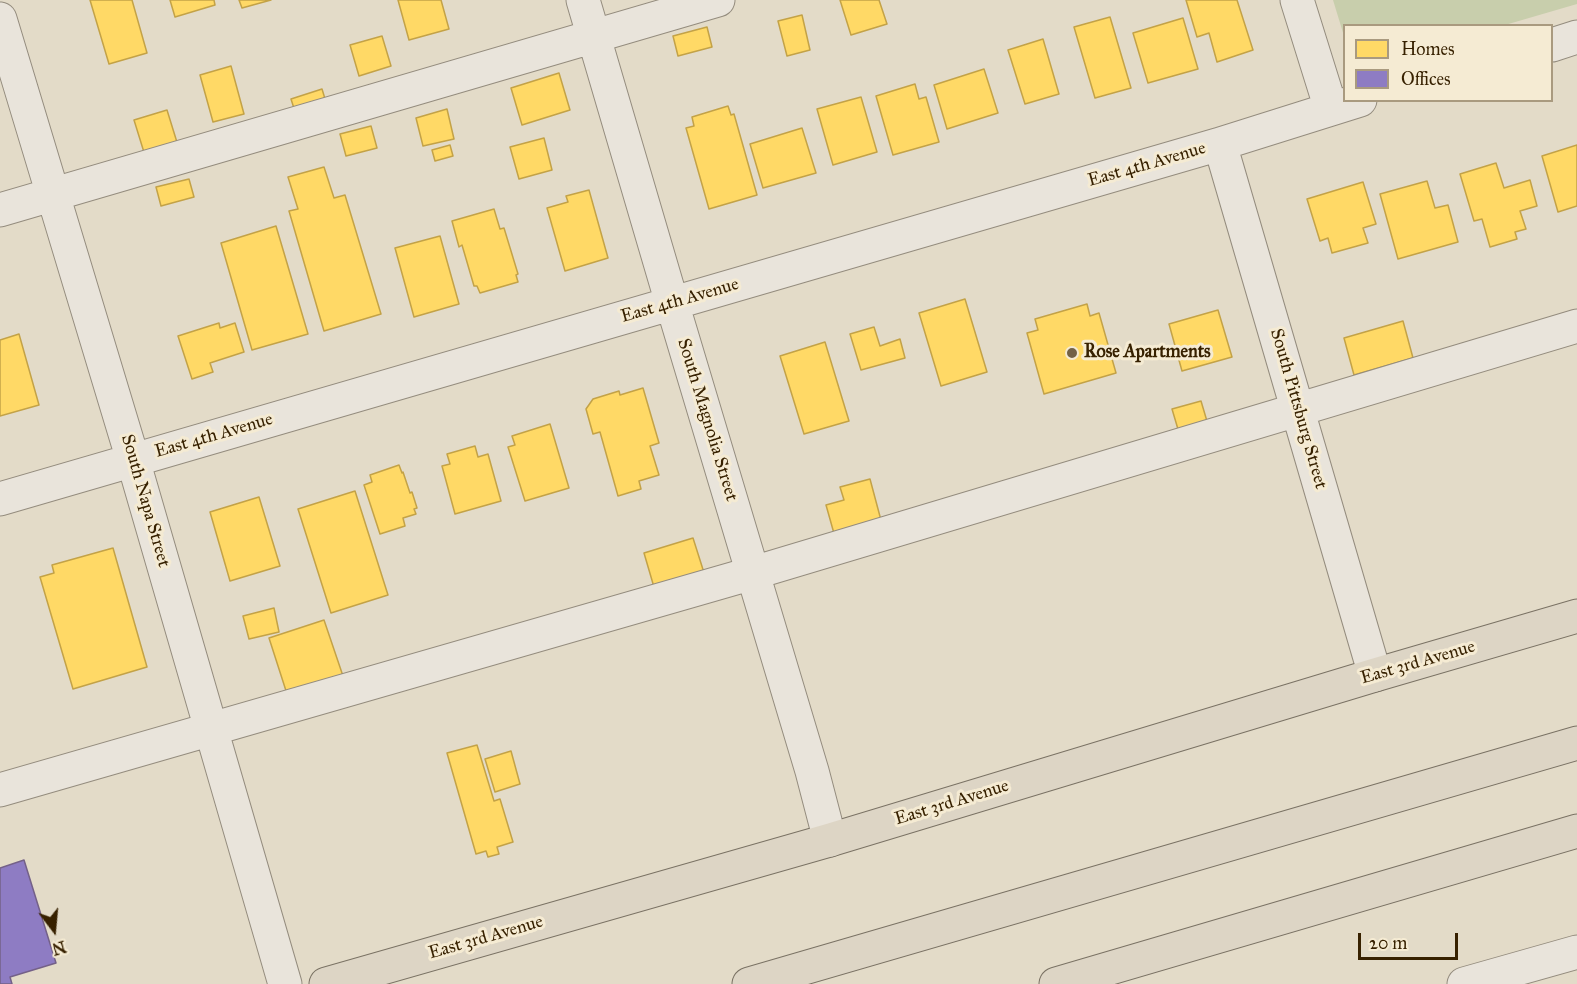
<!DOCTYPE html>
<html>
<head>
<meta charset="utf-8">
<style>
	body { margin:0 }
	#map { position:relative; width:1577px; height:984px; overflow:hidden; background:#e3dbc8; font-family:"IM FELL Great Primer",serif }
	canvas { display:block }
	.legend { position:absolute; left:1343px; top:24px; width:210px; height:78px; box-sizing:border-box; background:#f5ebd3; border:2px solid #a99a7f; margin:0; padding:8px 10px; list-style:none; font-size:18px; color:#372100 }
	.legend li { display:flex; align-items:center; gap:12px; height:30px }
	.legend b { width:30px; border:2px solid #a99a7f }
	.north { position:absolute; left:24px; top:900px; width:60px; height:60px; -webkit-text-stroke:4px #f5ebd3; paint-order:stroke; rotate:164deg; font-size:16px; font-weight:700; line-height:24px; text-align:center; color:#372100 }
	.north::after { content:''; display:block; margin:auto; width:21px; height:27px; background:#372100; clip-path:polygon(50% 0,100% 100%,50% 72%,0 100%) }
	.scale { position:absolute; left:1358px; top:933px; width:100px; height:27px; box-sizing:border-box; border:3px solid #372100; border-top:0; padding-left:8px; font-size:18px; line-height:21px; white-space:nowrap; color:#372100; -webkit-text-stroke:4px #f5ebd3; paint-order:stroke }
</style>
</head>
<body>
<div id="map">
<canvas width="1577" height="984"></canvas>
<ul class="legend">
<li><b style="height:16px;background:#ffd966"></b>Homes</li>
<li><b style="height:16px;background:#8e7cc3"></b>Offices</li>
</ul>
<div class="north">N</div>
<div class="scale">20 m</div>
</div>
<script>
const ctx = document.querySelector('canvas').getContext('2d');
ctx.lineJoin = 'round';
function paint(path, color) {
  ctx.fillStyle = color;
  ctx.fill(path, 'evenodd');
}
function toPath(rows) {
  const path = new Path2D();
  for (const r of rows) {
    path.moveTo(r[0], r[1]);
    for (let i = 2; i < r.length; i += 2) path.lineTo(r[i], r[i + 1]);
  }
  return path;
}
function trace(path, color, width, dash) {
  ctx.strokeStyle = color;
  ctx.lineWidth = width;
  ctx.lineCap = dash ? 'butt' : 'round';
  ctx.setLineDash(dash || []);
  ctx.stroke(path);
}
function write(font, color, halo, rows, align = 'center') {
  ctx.font = font + ' "IM FELL Great Primer",serif';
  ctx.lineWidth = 6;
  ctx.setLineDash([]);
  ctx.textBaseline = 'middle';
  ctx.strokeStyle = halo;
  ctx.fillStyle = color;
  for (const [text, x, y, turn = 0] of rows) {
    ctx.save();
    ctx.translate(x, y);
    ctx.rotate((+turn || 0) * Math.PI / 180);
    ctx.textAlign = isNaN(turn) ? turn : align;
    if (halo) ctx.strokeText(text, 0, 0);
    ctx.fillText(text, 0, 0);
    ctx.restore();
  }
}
paint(toPath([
	[1333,0,1577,0,1577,4,1505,25,1344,26,1344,36]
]), '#c8ceac');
const homes = toPath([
	[90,0,132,0,147,53,109,64,90,0],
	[170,0,214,0,215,5,175,17,170,0],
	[239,0,271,0,242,8,239,0],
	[398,0,441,0,449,29,409,40,398,0],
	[840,0,879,0,887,24,851,35,840,0],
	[1186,0,1237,0,1253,50,1217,62,1209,33,1197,37,1186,0],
	[802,15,810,50,787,56,778,21,802,15],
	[1110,17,1131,88,1095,98,1074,27,1110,17],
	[1183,18,1198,69,1148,83,1133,33,1183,18],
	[707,27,712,47,678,56,673,36,707,27],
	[382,36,391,66,359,76,350,45,382,36],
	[1043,39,1059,94,1025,104,1008,50,1043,39],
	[231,66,244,114,213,122,200,75,231,66],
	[984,69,998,113,947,129,934,85,984,69],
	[559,73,570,110,522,125,511,88,559,73],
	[915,84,919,99,926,97,939,142,893,155,876,96,915,84],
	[322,89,329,112,298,121,291,99,322,89],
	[861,97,877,152,833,165,817,109,861,97],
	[728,106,731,115,734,114,757,195,709,209,686,128,694,126,692,117,728,106],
	[447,109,454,139,423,146,416,118,447,109],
	[167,110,180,152,147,162,134,120,167,110],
	[371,126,377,148,346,156,340,134,371,126],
	[802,128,816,173,763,188,750,144,802,128],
	[544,138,552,170,519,179,510,147,544,138],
	[450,145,453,156,435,161,432,150,450,145],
	[1577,145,1577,206,1558,212,1542,156,1577,145],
	[1496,163,1504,188,1530,180,1537,206,1520,211,1526,229,1515,232,1517,239,1490,247,1482,219,1474,221,1460,174,1496,163],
	[324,167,334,198,345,195,381,314,324,331,289,211,298,209,288,177,324,167],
	[189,179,194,197,161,206,156,187,189,179],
	[1427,181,1435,208,1448,205,1458,242,1398,259,1380,194,1427,181],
	[1363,182,1376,224,1363,228,1368,243,1332,253,1328,238,1320,241,1307,199,1363,182],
	[589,190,608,258,565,271,547,208,568,202,566,196,589,190],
	[494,209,500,229,504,228,518,274,516,275,518,282,480,293,477,286,474,286,462,245,459,247,452,221,494,209],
	[276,226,308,334,252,350,221,243,276,226],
	[440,236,459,304,414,317,395,248,440,236],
	[965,299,987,372,941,386,919,313,965,299],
	[1087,304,1090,316,1099,313,1116,373,1044,394,1027,333,1038,330,1035,319,1087,304],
	[1218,310,1232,357,1182,371,1169,324,1218,310],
	[1403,321,1413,358,1354,375,1344,338,1403,321],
	[219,323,220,328,235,323,244,352,210,363,213,372,192,379,178,336,219,323],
	[874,327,880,346,900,339,905,358,861,370,850,334,874,327],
	[19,334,39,405,0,416,0,340,19,334],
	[825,342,849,421,804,434,780,356,825,342],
	[643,388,659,443,650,446,659,475,639,481,641,489,618,496,600,432,593,434,586,409,593,399,619,391,620,395,643,388],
	[1201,401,1209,428,1180,436,1172,409,1201,401],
	[550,424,569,488,525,501,508,447,515,445,512,436,550,424],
	[475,446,478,457,488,454,501,501,455,514,442,466,450,464,447,454,475,446],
	[399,465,402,473,403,472,410,493,412,492,417,508,414,509,416,514,403,518,405,526,380,534,364,485,372,482,370,475,399,465],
	[870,479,882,524,835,537,826,505,844,500,840,487,870,479],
	[355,491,388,595,331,613,298,509,355,491],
	[259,497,280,566,230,581,210,512,259,497],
	[693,538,706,579,656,594,644,553,693,538],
	[113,548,147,667,73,689,40,577,54,573,52,565,113,548],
	[274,608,279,632,249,639,243,616,274,608],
	[324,620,344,679,288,697,269,638,324,620],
	[477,745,494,801,500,799,513,842,497,847,499,854,488,857,486,851,476,854,447,753,477,745],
	[511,751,520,784,495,792,485,759,511,751]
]);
paint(homes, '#ffd966');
trace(homes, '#c3a247', 1.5);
const offices = toPath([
	[24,860,56,963,10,977,12,984,0,984,0,868,24,860]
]);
paint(offices, '#8e7cc3');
trace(offices, '#746188', 1.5);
const minor = toPath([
	[583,0,672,303,812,771,830,840],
	[1297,0,1331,109],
	[0,19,133,460,285,984],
	[1552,45,1577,37],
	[1220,144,1375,675],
	[0,210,718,0],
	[0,499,1220,144,1360,100],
	[0,790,753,573,1577,326],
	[1464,984,1577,952]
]);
const major = toPath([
	[326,984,830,840,1375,675,1577,616]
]);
const highway = toPath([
	[749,984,1577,743],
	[1056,984,1577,831]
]);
trace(minor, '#948c7e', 35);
trace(major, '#7a7264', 35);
trace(highway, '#7a7264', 35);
trace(minor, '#e9e4db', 33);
trace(major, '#ddd5c5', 33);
trace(highway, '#ddd5c5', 33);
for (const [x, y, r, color] of [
	[1072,353,6,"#736246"]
]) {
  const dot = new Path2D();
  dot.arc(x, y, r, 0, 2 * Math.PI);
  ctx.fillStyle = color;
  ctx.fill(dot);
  trace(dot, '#f5ebd3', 2);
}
write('18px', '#372100', '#f5ebd3', [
	["East 4th Avenue",1147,165,-16],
	["East 4th Avenue",680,301,-16],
	["South Pittsburg Street",1298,409,74],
	["South Magnolia Street",707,420,73],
	["East 4th Avenue",214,436,-16],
	["South Napa Street",145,501,74],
	["East 3rd Avenue",1418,663,-16],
	["East 3rd Avenue",952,803,-17],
	["East 3rd Avenue",486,938,-16]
]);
write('bold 18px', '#372100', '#f5ebd3', [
	["Rose Apartments",1084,353]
], 'left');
</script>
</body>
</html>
